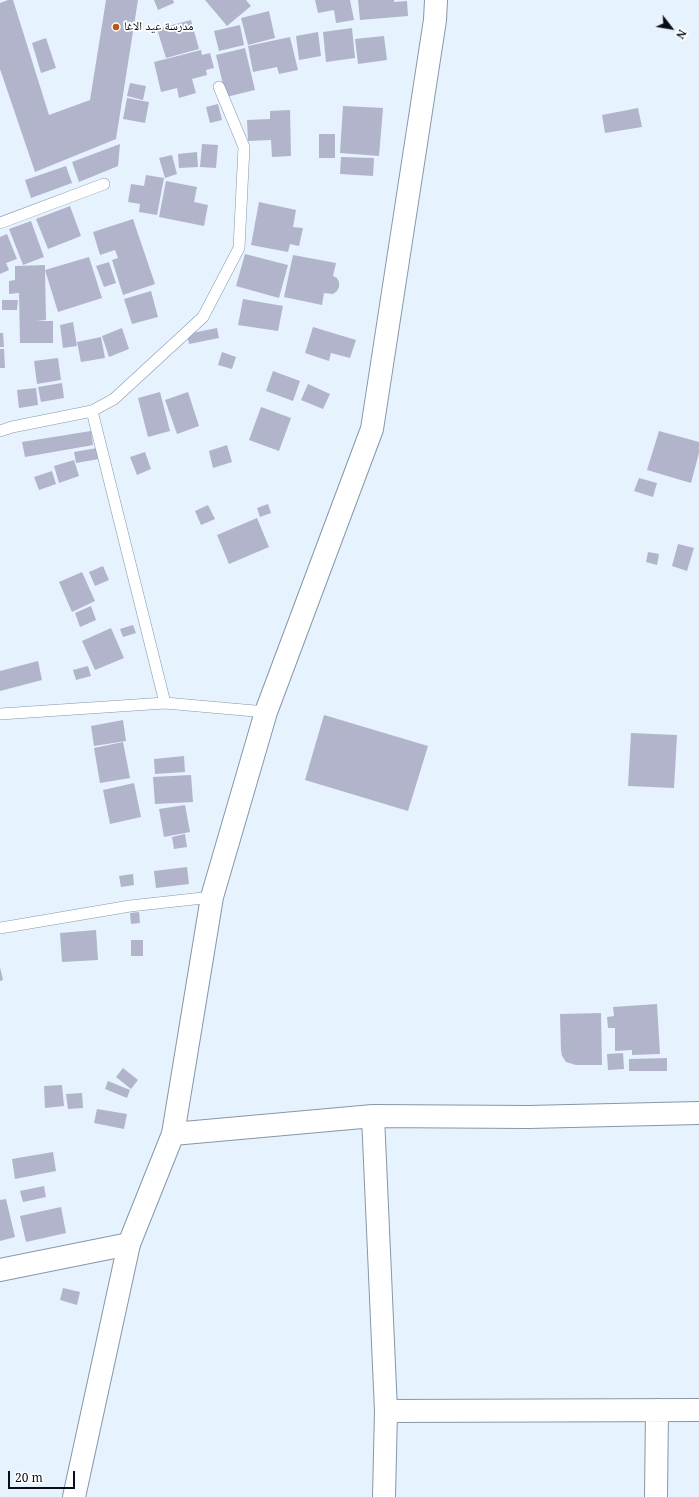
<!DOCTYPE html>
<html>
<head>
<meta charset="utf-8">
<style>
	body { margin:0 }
	#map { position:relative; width:699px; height:1497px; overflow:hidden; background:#e6f2fe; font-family:"Noto Serif",serif }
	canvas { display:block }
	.north { position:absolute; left:651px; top:8px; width:40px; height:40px; -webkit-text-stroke:3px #fff; paint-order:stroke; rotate:121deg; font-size:11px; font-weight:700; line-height:16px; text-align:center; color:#080e15 }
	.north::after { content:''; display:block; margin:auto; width:14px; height:18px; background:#080e15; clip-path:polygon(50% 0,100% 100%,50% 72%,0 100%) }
	.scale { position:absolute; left:8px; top:1471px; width:67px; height:18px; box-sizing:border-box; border:2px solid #080e15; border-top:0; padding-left:5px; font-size:12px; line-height:14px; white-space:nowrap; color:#080e15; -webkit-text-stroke:3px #fff; paint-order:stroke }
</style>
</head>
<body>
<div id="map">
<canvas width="699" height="1497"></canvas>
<div class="north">N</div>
<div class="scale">20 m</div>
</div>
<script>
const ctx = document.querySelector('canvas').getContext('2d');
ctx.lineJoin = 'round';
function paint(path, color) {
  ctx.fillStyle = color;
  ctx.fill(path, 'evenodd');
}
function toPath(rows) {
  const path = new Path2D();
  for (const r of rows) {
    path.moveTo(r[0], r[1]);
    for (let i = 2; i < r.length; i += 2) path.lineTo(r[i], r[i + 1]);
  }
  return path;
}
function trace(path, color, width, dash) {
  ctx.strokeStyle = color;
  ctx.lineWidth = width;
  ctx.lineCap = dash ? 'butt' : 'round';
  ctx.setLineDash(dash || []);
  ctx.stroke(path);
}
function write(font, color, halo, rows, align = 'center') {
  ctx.font = font + ' "Noto Serif","Noto Naskh Arabic",serif';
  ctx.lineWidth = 3.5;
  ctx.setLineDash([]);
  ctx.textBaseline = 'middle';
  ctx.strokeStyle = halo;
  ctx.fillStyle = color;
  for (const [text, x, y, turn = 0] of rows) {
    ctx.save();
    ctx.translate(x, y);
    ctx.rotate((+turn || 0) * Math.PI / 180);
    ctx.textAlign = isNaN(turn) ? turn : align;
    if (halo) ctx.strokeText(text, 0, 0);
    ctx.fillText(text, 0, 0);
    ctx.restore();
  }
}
paint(toPath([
	[8,0,13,0,49,115,90,100,106,0,138,0,116,139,35,172,0,69,0,3],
	[154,0,173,0,174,3,158,10],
	[205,0,246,0,251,6,227,26],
	[315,0,350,0,354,20,336,23,334,10,318,13],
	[358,0,394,0,394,2,407,1,408,16,360,20],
	[269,11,275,38,248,45,241,18],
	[191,20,199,49,166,58,157,29],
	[240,25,244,45,219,51,214,31],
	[352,28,355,58,326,62,323,32],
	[318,32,321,56,299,60,296,36],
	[384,36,387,60,358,64,355,39],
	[290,37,298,70,279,74,277,67,253,72,248,46],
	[46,38,56,68,41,73,32,43],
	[245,48,255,90,226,97,216,55],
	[201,50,202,55,210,53,214,68,206,70,207,75,192,79,196,93,179,98,177,88,161,92,154,62],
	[130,83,146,86,143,100,127,96],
	[127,98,149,102,145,123,123,119],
	[218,104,222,120,210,123,206,107],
	[343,106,383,108,379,156,340,153],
	[638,108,642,127,605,133,602,115],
	[290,110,291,156,272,157,271,140,248,141,247,120,270,119,270,111],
	[319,134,335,134,335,158,319,158],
	[120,144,118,166,79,182,72,162],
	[202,144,218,145,216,168,200,167],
	[197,152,198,167,179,168,178,154],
	[172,155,177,174,165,178,159,158],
	[341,157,374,158,373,176,340,174],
	[66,166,72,183,31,198,25,180],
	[146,175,164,178,157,215,139,212,140,204,128,202,131,184,144,186],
	[166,181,197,187,194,202,208,205,204,226,159,217],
	[259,202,296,210,293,227,303,228,299,246,290,244,288,252,251,245],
	[70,206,81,236,48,249,36,219],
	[133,219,155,284,123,295,112,260,118,258,115,250,100,255,93,232],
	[31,221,44,257,23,265,9,229],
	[7,234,17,259,6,263,9,270,0,274,0,237],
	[245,254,288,265,279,298,236,286],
	[293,255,336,263,333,276,337,278,339,282,339,287,337,291,333,294,324,293,322,305,284,297],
	[89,257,102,298,58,312,45,270,46,320,36,321,53,321,53,343,20,343,19,293,9,294,9,281,15,280,15,266,45,265,45,270],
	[109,262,116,283,104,287,96,266],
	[151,291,158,317,132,324,124,299],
	[243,299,283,306,278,331,238,325],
	[2,300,18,300,17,310,2,310],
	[73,322,77,346,63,348,60,325],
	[313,327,356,340,350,358,331,353,329,361,305,353],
	[122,328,129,349,109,357,102,336],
	[217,328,219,338,189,344,187,334],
	[0,333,3,333,4,347,0,347],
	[101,337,105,358,81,362,77,342],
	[0,349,4,349,5,368,0,368],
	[222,352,236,357,232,369,218,365],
	[58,358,61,380,37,384,34,361],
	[273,371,300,381,293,401,266,391],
	[62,383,64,398,41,402,38,387],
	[308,384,330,394,323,409,301,400],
	[36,388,38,405,19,408,17,390],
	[160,392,170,431,148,437,138,398],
	[188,392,199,426,177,434,165,400],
	[261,407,291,418,279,451,249,440],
	[91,431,93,445,25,457,22,442],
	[659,431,699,442,699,453,691,483,647,470],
	[227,445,232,462,213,468,209,451],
	[97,448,99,459,76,463,74,452],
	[145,452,151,469,137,475,130,457],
	[74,460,79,476,59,483,54,466],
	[52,471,56,484,39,490,34,477],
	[639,478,657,483,653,497,634,491],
	[268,504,271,513,260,517,257,508],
	[208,505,215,519,201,525,195,511],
	[257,518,269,547,229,564,217,535],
	[678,544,694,548,687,571,672,566],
	[648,552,659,554,657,565,646,562],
	[103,566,109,580,95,586,89,572],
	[82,572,95,601,72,612,59,582],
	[91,606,96,620,80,627,75,613],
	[133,625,136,633,123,637,120,629],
	[111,628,124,658,95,670,82,641],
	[38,661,42,680,0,691,0,671],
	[88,666,91,676,76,680,73,670],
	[324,715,428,746,408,811,305,780],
	[123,720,126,741,94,746,91,726],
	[631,733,677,735,674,788,628,786],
	[123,742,130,778,100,783,94,748],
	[184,756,185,772,155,774,154,759],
	[191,775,193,802,155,804,153,777],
	[134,783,141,817,110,824,103,790],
	[185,805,190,832,164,837,159,809],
	[185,834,187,847,174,849,172,837],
	[187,867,189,884,156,888,154,871],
	[133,874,134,885,121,887,119,876],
	[139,912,140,923,131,924,130,913],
	[96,930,98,960,62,962,60,933],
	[131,940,143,940,143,956,131,956],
	[0,967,3,980,0,981],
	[657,1004,660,1054,632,1055,632,1050,615,1051,615,1028,608,1028,607,1017,614,1016,613,1007],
	[601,1013,602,1065,576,1065,566,1062,562,1056,561,1050,560,1014],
	[623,1053,624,1069,608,1070,607,1054],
	[667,1058,667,1071,629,1071,629,1059],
	[123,1068,138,1080,131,1089,116,1077],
	[108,1081,130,1090,127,1098,105,1089],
	[62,1085,64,1106,45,1108,44,1086],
	[82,1093,83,1108,68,1109,66,1094],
	[97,1109,127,1114,124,1129,94,1123],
	[53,1152,56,1171,15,1179,12,1159],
	[44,1186,46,1197,23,1202,20,1191],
	[6,1199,15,1237,0,1241,0,1200],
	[61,1207,66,1233,26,1242,20,1216],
	[63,1288,80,1292,77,1305,60,1300]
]), '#b2b4cc');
const lane = toPath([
	[0,223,104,184],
	[92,411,165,703],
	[0,431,12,427,92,411,114,399,203,317,239,248,244,147,219,87],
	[0,714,165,703,266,712],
	[0,928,130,906,212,897]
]);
const street = toPath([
	[173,1134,212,897,266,712,372,429,435,20,436,0],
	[0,1270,129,1244]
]);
const secondary = toPath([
	[373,1116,386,1411,384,1497],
	[386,1411,699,1410],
	[74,1497,129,1244,173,1134,373,1116,528,1117,699,1113],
	[656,1497,657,1410]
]);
trace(lane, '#8597a9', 12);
trace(street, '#8597a9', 24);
trace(secondary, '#8597a9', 24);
trace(lane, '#fff', 11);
trace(street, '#fff', 22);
trace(secondary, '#fff', 22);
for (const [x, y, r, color] of [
	[116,27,4,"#b95a10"]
]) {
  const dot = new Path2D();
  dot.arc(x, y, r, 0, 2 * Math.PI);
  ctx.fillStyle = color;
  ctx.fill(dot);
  trace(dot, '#fff', 1.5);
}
write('12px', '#080e15', '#fff', [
	["مدرسة عيد الاغا",124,27]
], 'left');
</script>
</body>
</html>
